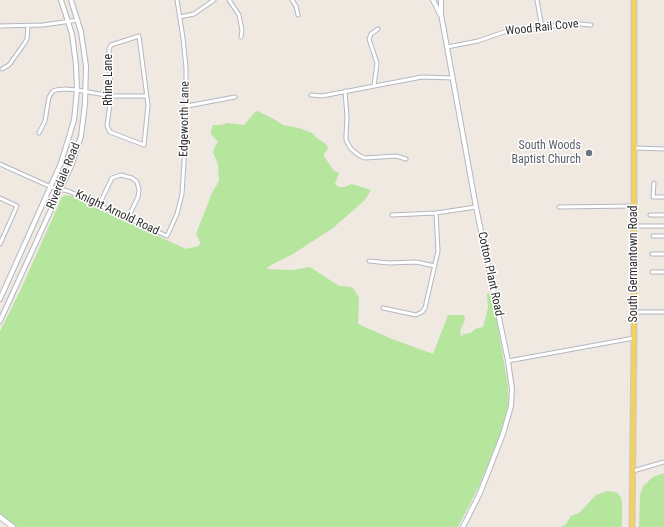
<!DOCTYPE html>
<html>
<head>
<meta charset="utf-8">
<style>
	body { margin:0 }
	canvas { display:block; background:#efe9e1 }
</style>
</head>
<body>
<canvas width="664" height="527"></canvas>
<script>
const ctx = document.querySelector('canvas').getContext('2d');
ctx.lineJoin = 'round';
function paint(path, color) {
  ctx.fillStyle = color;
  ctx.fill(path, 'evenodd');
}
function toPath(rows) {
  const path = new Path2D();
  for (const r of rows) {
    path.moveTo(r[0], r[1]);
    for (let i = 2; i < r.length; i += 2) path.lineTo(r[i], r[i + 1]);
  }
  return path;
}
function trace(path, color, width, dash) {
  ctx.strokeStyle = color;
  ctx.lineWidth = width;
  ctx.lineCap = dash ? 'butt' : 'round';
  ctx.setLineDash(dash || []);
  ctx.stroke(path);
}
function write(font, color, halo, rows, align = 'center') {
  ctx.font = font + ' "Roboto Condensed",sans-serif';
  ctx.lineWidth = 3;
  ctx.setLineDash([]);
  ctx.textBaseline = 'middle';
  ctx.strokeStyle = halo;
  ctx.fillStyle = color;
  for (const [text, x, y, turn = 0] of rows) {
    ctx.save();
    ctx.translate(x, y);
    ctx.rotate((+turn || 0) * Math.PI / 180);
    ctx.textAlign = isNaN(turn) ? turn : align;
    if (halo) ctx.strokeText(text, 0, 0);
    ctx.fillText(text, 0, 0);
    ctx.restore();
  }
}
paint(toPath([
	[257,111,274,119,283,125,299,128,312,133,317,138,327,145,328,149,324,154,324,156,333,170,339,173,335,184,339,187,344,187,352,184,371,190,365,200,333,228,293,254,271,265,266,269,292,270,310,267,339,286,351,287,354,289,359,298,358,324,392,339,433,354,448,315,464,315,465,320,460,331,462,338,463,334,471,333,475,329,483,327,488,308,487,294,492,293,508,386,508,406,500,434,481,482,458,527,15,527,0,515,0,331,21,289,62,197,66,195,76,197,90,203,91,205,186,249,199,246,200,242,196,234,212,193,219,181,218,165,213,152,215,146,218,142,211,134,211,130,213,125,221,125,227,123,244,125,254,113],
	[664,473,664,527,639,527,640,495,643,486,653,477],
	[607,491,616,492,621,497,622,502,622,527,561,527,565,525,571,516,579,513,596,495]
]), '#b6e59e');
const minor = toPath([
	[229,0,239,15,242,30,241,37],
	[292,0,296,6,298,15],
	[537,0,542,28],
	[180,17,194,14,214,0],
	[0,26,43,25,78,20],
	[139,36,148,105,144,145,110,132,107,126,111,96,109,49,111,45,139,36],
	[447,47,478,41,507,31,530,30,569,23,591,25],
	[2,69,9,65,24,44,27,39,28,26],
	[374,86,377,63,369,39,371,34,378,29],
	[345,91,347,117,346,135,346,140,351,149,360,156,365,158,396,156,406,159],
	[311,95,322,96,422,77,453,78],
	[187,106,235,97],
	[39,133,45,121,49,97,53,91,56,90,65,89,77,90,111,96,146,96],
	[635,148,664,149],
	[0,164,51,187,68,191,167,236,177,214,182,194,186,130,186,68,183,38,177,0],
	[654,183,653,197,664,197],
	[0,198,17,206,0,244],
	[99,205,112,178,121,175,132,178,137,182,139,190,138,197,128,218],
	[559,207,634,206],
	[392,215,436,213,476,207],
	[650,215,664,215],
	[634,226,664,226],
	[653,236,664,236],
	[652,254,664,254],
	[369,261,389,263,416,262,435,266],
	[652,272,664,272],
	[383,308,416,315,422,312,425,308,438,251,436,213],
	[634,312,664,312],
	[508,361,634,338],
	[633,471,664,462]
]);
const tertiary = toPath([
	[433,0,440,14],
	[441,0,441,14,476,207,508,361,512,389,511,406,503,434,480,493,463,527],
	[0,299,61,163,74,120,77,90,76,65,72,34,61,0],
	[0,321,72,164,81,136,85,104,86,66,81,32,71,0]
]);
const secondary = toPath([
	[0,517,13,527]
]);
const primary = toPath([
	[632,527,634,338,634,0]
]);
trace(minor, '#b4b7c1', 5);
trace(tertiary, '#b4b7c1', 6);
trace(secondary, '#b4b7c1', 6);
trace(primary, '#c9c9c9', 7);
trace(minor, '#fff', 3);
trace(tertiary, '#fff', 4);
trace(secondary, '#fff', 4.5);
trace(primary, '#f2d163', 5);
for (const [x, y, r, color] of [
	[589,153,4,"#6b7280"]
]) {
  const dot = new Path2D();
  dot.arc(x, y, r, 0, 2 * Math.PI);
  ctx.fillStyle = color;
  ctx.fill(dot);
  trace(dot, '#fff', 1.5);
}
write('12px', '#2e2e2e', '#fff', [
	["Wood Rail Cove",542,28,-6],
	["Rhine Lane",109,80,-90],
	["Edgeworth Lane",185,119,-89],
	["Riverdale Road",64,176,-68],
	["Knight Arnold Road",117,213,25],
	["South Germantown Road",634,264,-90],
	["Cotton Plant Road",490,274,78]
]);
write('12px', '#5b616d', '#fff', [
	["South Woods",581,146],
	["Baptist Church",581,160]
], 'right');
</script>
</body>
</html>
